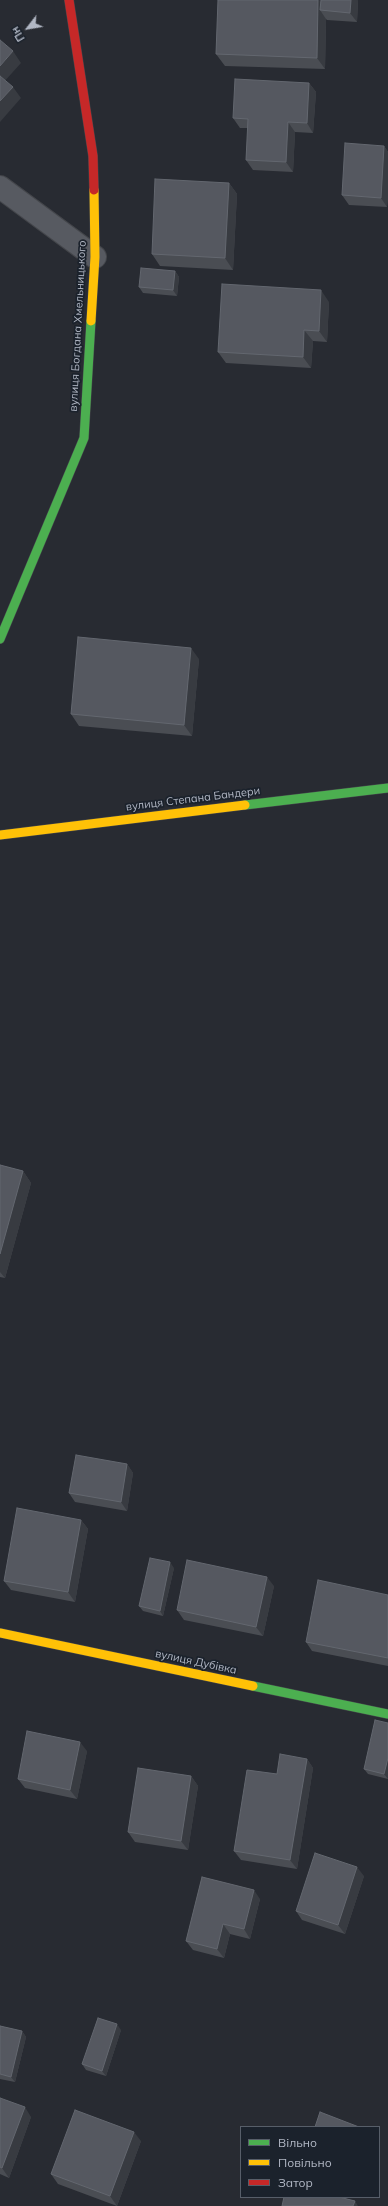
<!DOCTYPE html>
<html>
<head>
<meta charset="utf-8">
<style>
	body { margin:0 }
	#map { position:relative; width:388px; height:2206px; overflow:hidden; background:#282b32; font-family:Mulish,sans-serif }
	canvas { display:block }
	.legend { position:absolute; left:240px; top:2126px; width:140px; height:72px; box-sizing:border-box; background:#1b222c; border:1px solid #575e69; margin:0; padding:5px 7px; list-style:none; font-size:12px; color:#b1b7c4 }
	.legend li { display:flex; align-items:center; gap:8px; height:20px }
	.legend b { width:20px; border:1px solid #575e69 }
	.north { position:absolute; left:8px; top:8px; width:40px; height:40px; -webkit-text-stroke:3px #1b222c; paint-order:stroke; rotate:239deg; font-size:11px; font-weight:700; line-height:16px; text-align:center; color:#b1b7c4 }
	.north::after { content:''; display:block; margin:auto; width:14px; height:18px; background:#b1b7c4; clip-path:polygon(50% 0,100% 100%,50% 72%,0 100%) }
</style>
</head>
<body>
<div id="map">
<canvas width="388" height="2206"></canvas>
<ul class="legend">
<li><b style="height:5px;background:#4caf50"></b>Вільно</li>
<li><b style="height:5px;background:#ffc107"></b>Повільно</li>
<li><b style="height:5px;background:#c62828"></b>Затор</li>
</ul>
<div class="north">Пн</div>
</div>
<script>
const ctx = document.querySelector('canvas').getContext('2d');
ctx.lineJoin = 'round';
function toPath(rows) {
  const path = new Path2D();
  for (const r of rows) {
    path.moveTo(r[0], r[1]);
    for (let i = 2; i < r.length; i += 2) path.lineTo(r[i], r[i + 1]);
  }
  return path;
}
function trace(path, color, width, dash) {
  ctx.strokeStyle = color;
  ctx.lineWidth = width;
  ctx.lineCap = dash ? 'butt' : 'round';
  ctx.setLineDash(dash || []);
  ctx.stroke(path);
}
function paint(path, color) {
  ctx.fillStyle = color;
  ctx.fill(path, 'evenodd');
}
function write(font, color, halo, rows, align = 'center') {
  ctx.font = font + ' Mulish,sans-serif';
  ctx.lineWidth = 3.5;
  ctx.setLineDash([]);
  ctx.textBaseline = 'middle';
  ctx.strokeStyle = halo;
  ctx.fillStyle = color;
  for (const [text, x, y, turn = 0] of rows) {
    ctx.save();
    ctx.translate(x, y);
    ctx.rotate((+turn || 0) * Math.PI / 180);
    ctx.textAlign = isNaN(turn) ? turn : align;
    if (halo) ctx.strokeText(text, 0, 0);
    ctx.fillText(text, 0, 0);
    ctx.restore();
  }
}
const street = toPath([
	[0,187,95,257]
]);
const fast = toPath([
	[0,639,84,438,91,321],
	[245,805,388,788],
	[253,1686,388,1714]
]);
const slow = toPath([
	[91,321,95,257,94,190],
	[0,835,245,805],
	[0,1633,253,1686]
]);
const jam = toPath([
	[69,0,93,156,94,190]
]);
trace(street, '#44464b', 24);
trace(fast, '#44464b', 10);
trace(slow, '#44464b', 10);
trace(jam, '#44464b', 10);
trace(street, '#575a61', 22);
trace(fast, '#4caf50', 9);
trace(slow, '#ffc107', 9);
trace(jam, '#c62828', 9);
paint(toPath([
	[218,0,319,0,321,2,358,0,357,22,327,20,326,19,325,69,225,66,216,54],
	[309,83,316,92,313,133,295,132,293,172,253,170,246,160,248,128,240,128,233,118],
	[384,146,388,152,388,195,387,207,349,205,342,195],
	[229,183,237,194,233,270,160,266,152,254],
	[175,271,179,277,177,296,143,293,139,287],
	[329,302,327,342,313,341,311,368,226,363,218,352],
	[199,659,192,736,79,726,71,714],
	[0,1165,23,1171,31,1183,5,1278,0,1277],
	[127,1464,133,1473,127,1511,75,1502,69,1493],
	[81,1520,88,1529,75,1602,11,1590,4,1581],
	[174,1568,163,1616,143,1611,139,1606],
	[274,1586,263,1636,184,1620,177,1610],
	[388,1595,388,1666,312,1651,306,1642],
	[388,1723,388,1779,368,1774,364,1769],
	[87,1751,77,1799,25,1788,18,1779],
	[307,1759,313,1768,297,1869,241,1860,234,1851,277,1774],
	[191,1776,198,1786,188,1850,135,1842,128,1832],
	[364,1876,345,1934,302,1920,296,1911],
	[260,1899,250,1939,230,1934,224,1958,193,1950,186,1941],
	[0,2026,22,2031,26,2037,15,2082,0,2079],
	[121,2030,106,2076,86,2070,82,2064],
	[0,2098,31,2117,9,2178,0,2174],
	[141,2141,117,2206,58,2184,51,2174]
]), '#4a4d53');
paint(toPath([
	[318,0,319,0,326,11,320,10,326,19,325,69,317,58],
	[351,0,358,0,357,22,350,13],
	[13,51,21,63,3,83,0,79,0,66],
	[309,83,316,92,313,133,307,123],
	[13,87,21,98,0,122,0,101],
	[288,122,295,132,293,172,286,162],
	[384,146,388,152,388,195,387,207,381,198],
	[229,183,237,194,233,270,225,258],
	[175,271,179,277,177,296,173,290],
	[321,290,329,302,327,342,319,331],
	[304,330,313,341,311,368,303,357],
	[191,648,199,659,192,736,184,725],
	[23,1171,31,1183,5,1278,0,1272,0,1254],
	[127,1464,133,1473,127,1511,121,1502],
	[81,1520,88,1529,75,1602,68,1592],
	[170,1562,174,1568,163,1616,160,1611],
	[267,1577,274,1586,263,1636,256,1627],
	[80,1742,87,1751,77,1799,70,1790],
	[388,1758,388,1779,384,1774],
	[307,1759,313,1768,297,1869,290,1860],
	[191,1776,198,1786,188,1850,181,1841],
	[357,1867,364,1876,345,1934,338,1925],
	[254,1890,260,1899,250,1939,244,1929],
	[223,1924,230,1934,224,1958,217,1949],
	[117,2024,121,2030,106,2076,102,2071],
	[22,2031,26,2037,15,2082,11,2077],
	[25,2107,31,2117,9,2178,2,2168],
	[134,2132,141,2141,117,2206,110,2196],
	[355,2201,358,2206,353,2206]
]), '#383b41');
const building = toPath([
	[218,0,318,0,317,58,216,54,218,0],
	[321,0,351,0,350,13,320,10,321,0],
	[0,40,13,51,0,66,0,40],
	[0,76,13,87,0,101,0,76],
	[235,79,309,83,307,123,288,122,286,162,246,160,248,119,233,118,235,79],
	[345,143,384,146,381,198,342,195,345,143],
	[155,179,229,183,225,258,152,254,155,179],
	[141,268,175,271,173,290,139,287,141,268],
	[222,284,321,290,319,331,304,330,303,357,218,352,222,284],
	[78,637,191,648,184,725,71,714,78,637],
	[0,1165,23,1171,0,1254,0,1165],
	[76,1455,127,1464,121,1502,69,1493,76,1455],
	[17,1508,81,1520,68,1592,4,1581,17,1508],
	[150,1558,170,1562,160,1611,139,1606,150,1558],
	[187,1560,267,1577,256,1627,177,1610,187,1560],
	[318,1580,388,1595,388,1658,306,1642,318,1580],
	[375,1720,388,1723,388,1758,384,1774,364,1769,375,1720],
	[27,1731,80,1742,70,1790,18,1779,27,1731],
	[280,1754,307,1759,290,1860,234,1851,247,1770,277,1774,280,1754],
	[138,1768,191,1776,181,1841,128,1832,138,1768],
	[315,1853,357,1867,338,1925,296,1911,315,1853],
	[202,1877,254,1890,244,1929,223,1924,217,1949,186,1941,202,1877],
	[98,2018,117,2024,102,2071,82,2064,98,2018],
	[0,2026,22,2031,11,2077,0,2074,0,2026],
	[0,2098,25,2107,2,2168,0,2167,0,2098],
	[75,2110,134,2132,110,2196,51,2174,75,2110],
	[320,2112,359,2127,315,2127,320,2112],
	[284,2197,339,2197,355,2201,353,2206,282,2206,284,2197]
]);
paint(building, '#555860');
trace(building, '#63676f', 1);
write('11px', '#b1b7c4', '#1b222c', [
	["вулиця Богдана Хмельницького",78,326,-87],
	["вулиця Степана Бандери",193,799,-7],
	["вулиця Дубівка",196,1662,12]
]);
</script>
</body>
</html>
